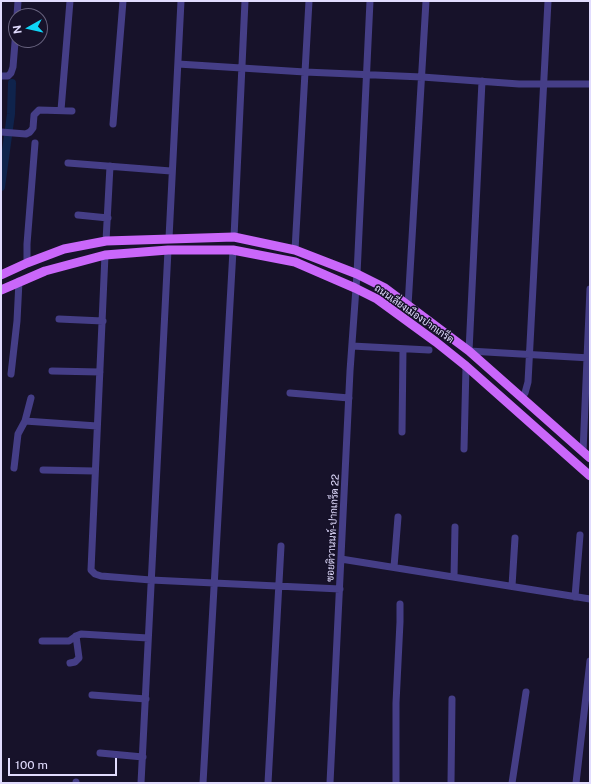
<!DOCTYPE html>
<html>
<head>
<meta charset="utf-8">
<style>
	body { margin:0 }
	#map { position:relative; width:591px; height:784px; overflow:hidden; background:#17122a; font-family:"Public Sans",sans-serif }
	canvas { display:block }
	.frame { position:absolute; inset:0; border:2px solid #e1dcfe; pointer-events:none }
	.north { position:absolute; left:8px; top:8px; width:40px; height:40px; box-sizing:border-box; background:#17122a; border:1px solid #68637f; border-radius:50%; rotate:262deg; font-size:11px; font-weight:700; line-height:16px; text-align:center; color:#e1dcfe }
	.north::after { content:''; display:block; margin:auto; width:14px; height:18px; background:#0ed5f7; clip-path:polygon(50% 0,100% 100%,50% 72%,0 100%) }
	.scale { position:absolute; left:8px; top:758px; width:109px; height:18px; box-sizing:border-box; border:2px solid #e1dcfe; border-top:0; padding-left:5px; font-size:12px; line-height:14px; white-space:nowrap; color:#e1dcfe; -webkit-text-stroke:3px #17122a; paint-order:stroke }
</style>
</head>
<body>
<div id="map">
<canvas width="591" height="784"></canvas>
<div class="frame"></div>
<div class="north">N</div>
<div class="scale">100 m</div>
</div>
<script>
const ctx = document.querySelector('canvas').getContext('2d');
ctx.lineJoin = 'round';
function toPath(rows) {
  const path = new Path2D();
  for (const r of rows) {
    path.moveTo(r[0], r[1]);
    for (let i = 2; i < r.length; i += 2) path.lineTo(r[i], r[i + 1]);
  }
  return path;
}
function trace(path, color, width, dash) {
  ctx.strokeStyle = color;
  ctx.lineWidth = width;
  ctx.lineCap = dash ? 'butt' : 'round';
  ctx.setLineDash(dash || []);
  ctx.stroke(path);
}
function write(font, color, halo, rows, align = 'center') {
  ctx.font = font + ' "Public Sans",Sarabun,sans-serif';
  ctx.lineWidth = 3;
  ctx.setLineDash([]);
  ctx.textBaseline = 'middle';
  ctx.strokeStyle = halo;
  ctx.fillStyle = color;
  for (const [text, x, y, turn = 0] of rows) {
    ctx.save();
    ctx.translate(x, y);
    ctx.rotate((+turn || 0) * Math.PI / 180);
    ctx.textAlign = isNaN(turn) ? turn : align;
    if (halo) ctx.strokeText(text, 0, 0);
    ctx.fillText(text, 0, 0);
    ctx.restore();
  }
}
trace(toPath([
	[1,187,11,114,12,83]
]), '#0f234c', 8);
trace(toPath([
	[17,16,18,1],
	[178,64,305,72,422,77,519,84,590,84],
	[1,76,8,76,11,73,13,67,16,30],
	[482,81,469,351,590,358],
	[61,110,70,1],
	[113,124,123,1],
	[1,132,26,134,30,132,33,128,34,115,39,110,72,111],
	[68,163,171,171],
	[78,215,108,218],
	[234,237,245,1],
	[169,238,181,1],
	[106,241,110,166],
	[295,250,309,1],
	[105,255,91,570,95,574,101,576,151,580,340,589],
	[27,263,27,244,35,143],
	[408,306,426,1],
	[59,319,103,321],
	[352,346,429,350],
	[52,371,100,372],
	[11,374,17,321,19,281],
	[290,393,349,398],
	[522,397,525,393,528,382,548,1],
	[25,421,31,398],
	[402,432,403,349],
	[464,449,466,366],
	[583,452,590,289],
	[14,468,18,434,25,421,97,426],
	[43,470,95,471],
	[341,559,590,599],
	[394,567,398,517],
	[454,577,455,527],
	[512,586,515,538],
	[575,597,580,535],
	[42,641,69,641,76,636,81,634,148,638],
	[70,663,75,662,79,658,76,636],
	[92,695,146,699],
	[100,753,143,757],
	[76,782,76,783],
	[141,783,168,250],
	[203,783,233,250],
	[268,783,281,546],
	[330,783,350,371,357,274,370,1],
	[396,783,396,703,400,622,400,604],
	[451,783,452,699],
	[512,783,526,692],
	[576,783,590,661]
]), '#453e87', 7);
trace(toPath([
	[1,275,27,263,64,249,106,241,234,237,295,250,357,274,385,288,469,351,590,458],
	[1,290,45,271,105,255,168,250,233,250,295,262,355,288,377,299,436,342,466,366,590,476]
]), '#ca67fa', 9);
write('10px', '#e1dcfe', '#17122a', [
	["ถนนเลี่ยงเมืองปากเกร็ด",414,314,35],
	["ซอยติวานนท์-ปากเกร็ด 22",333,528,-87]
]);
</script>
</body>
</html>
